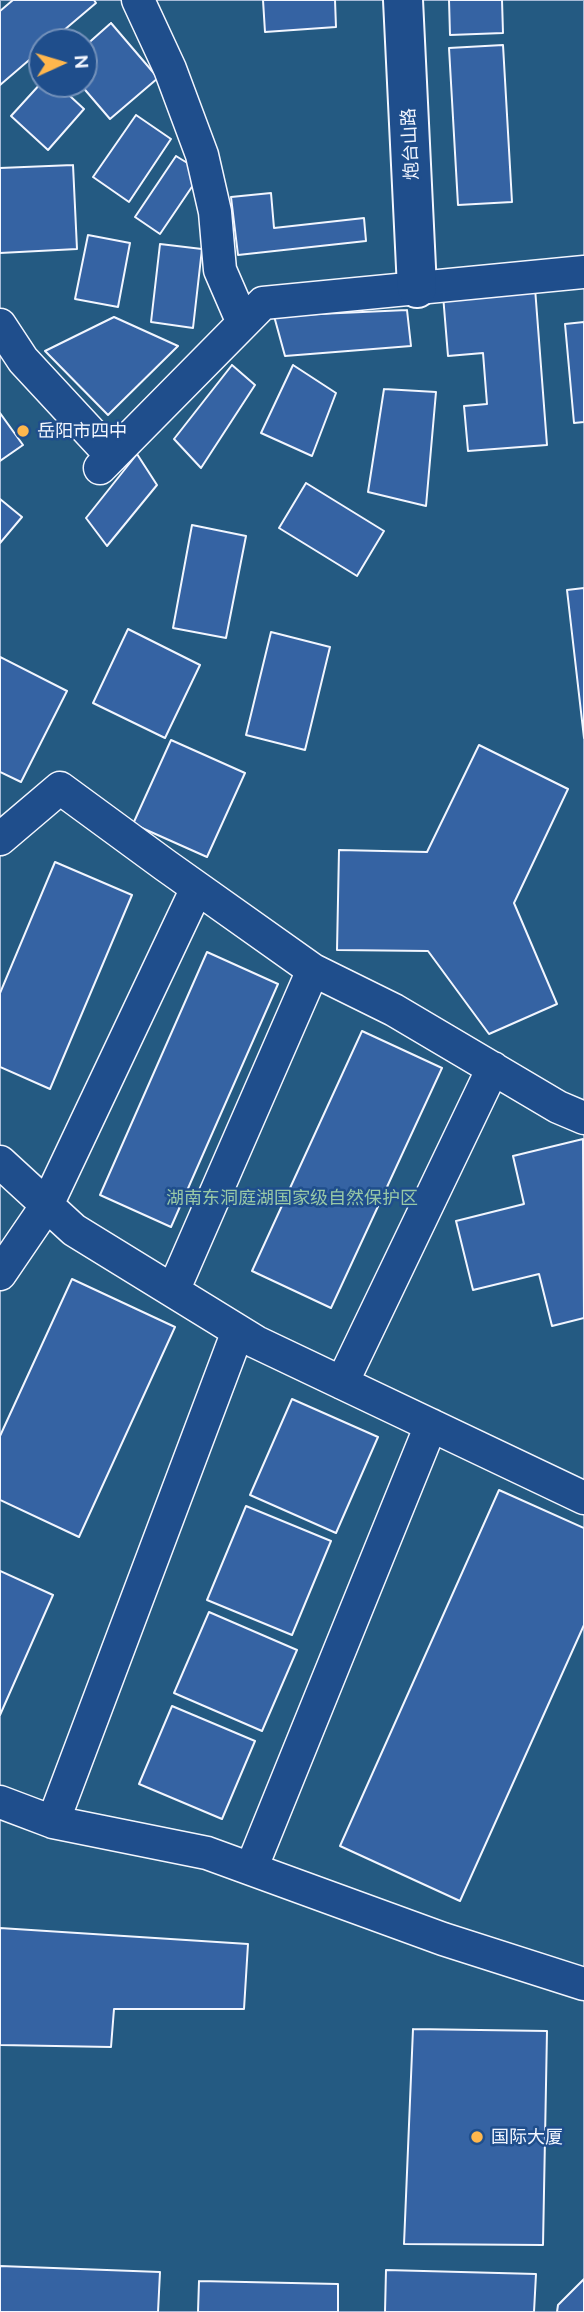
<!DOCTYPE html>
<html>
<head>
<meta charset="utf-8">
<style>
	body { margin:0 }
	#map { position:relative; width:584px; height:2312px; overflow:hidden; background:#1f4e8c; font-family:Ubuntu,sans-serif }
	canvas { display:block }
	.north { position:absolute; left:28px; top:28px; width:70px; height:70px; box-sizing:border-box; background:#1f4e8c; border:2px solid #7391ba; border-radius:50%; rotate:86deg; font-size:19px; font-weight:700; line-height:28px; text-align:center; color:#f2f6ff }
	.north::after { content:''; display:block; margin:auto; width:24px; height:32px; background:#ffb74d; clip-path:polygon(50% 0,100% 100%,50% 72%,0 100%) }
</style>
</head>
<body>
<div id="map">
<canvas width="584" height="2312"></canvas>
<div class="north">N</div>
</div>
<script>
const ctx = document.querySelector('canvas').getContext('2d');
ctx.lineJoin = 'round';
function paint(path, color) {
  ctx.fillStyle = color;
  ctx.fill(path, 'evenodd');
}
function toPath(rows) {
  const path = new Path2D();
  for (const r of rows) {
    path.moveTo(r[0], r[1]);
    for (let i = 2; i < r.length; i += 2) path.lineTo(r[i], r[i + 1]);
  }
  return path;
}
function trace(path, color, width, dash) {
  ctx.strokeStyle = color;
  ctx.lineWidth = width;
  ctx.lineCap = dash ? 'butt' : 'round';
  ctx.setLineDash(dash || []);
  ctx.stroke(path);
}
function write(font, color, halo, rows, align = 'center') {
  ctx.font = font + ' Ubuntu,"Noto Sans SC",sans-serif';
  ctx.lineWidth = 5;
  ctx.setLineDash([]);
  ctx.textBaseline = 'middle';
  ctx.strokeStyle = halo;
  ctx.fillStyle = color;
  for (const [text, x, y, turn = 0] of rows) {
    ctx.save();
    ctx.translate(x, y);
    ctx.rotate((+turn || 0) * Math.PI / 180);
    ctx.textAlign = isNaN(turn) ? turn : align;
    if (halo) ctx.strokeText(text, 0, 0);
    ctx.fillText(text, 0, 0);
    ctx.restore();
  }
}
const green = toPath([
	[0,0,584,0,584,2312,0,2312,0,0],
	[42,42,84,42,84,84,42,84,42,42]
]);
paint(green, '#245a82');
trace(green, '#a8bbd7', 2);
const building = toPath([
	[13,0,94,0,96,3,50,42,42,42,42,49,0,85,0,11,13,0],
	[263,0,335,0,336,27,265,32,263,0],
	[449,0,502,0,503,33,450,35,449,0],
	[111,23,158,78,110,119,80,84,84,84,84,47,111,23],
	[503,45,512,202,458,205,449,48,503,45],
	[42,82,42,84,57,84,84,109,48,150,11,116,42,82],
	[136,115,171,139,129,202,93,177,136,115],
	[176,156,202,172,160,234,135,217,176,156],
	[73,165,77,249,0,253,0,168,73,165],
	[271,193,274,228,364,218,366,241,238,255,231,197,271,193],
	[88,235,130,243,118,307,75,299,88,235],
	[160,244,202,249,193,328,151,322,160,244],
	[535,288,547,445,468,451,464,406,487,404,483,353,448,356,443,295,535,288],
	[407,310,411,346,285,356,274,316,407,310],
	[114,317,178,346,108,415,45,351,114,317],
	[584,322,584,422,574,423,565,324,584,322],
	[232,365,255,385,201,468,174,439,232,365],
	[293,365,336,393,312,456,261,433,293,365],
	[384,389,436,392,426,506,368,492,384,389],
	[0,413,23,445,0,461,0,413],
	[137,454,157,485,107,546,86,518,137,454],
	[306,483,384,531,357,576,279,528,306,483],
	[0,499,22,517,0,543,0,499],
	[192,525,246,536,226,638,173,628,192,525],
	[584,588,584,738,567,590,584,588],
	[128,629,200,665,165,738,93,703,128,629],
	[271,632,330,647,305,750,246,735,271,632],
	[0,657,67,691,21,782,0,772,0,657],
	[171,740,245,773,207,857,133,824,171,740],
	[479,745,568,789,514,903,557,1004,489,1034,428,951,337,950,339,850,427,852,479,745],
	[55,862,132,895,50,1089,0,1067,0,993,55,862],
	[207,952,278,984,171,1227,100,1195,207,952],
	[362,1031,442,1068,331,1308,252,1271,362,1031],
	[583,1139,584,1318,552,1326,539,1274,473,1290,456,1221,524,1204,513,1156,583,1139],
	[72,1279,175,1327,79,1537,0,1500,0,1436,72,1279],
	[292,1399,378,1437,336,1533,250,1495,292,1399],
	[499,1490,584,1528,584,1625,460,1901,340,1846,499,1490],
	[246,1506,331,1541,292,1635,207,1600,246,1506],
	[0,1571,53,1595,0,1715,0,1571],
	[209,1612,297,1650,262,1731,174,1693,209,1612],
	[172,1706,255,1741,222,1819,139,1784,172,1706],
	[0,1928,248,1944,244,2009,114,2009,111,2047,0,2045,0,1928],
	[413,2029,547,2031,543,2245,404,2244,413,2029],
	[0,2266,160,2272,158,2312,0,2312,0,2266],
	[386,2270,536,2274,534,2312,385,2312,386,2270],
	[584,2279,584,2312,557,2312,558,2305,584,2279],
	[199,2281,338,2284,338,2312,198,2312,199,2281]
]);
paint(building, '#3563a3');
trace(building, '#f2f6ff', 2);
const street = toPath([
	[138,0,170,69,202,155,215,212,220,270,243,323],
	[0,325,23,360,112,456],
	[100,468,263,303,584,272],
	[0,839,60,788,165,865,313,970,394,1010,558,1107,584,1118],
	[0,1162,74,1230,256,1342,584,1498],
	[0,1274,47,1205,197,888],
	[173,1291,313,970],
	[342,1383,493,1068],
	[0,1802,53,1822,207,1853,443,1939,584,1984],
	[53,1822,238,1331],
	[251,1869,431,1425]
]);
const secondary = toPath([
	[403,0,417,288]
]);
trace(street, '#f2f6ff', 35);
trace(secondary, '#f2f6ff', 42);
trace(street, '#1f4e8c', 32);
trace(secondary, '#1f4e8c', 38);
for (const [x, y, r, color] of [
	[23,431,7,"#ffb74d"],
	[477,2137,7,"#ffb74d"]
]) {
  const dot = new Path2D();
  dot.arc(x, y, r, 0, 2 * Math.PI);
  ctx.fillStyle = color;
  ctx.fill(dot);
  trace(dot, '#1f4e8c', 2.5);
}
write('18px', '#f2f6ff', '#1f4e8c', [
	["炮台山路",410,144,-93]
]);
write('18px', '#f2f6ff', '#1f4e8c', [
	["岳阳市四中",37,431],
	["国际大厦",491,2137]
], 'left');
write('18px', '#97c8a6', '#1f4e8c', [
	["湖南东洞庭湖国家级自然保护区",292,1198]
]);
</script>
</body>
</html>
